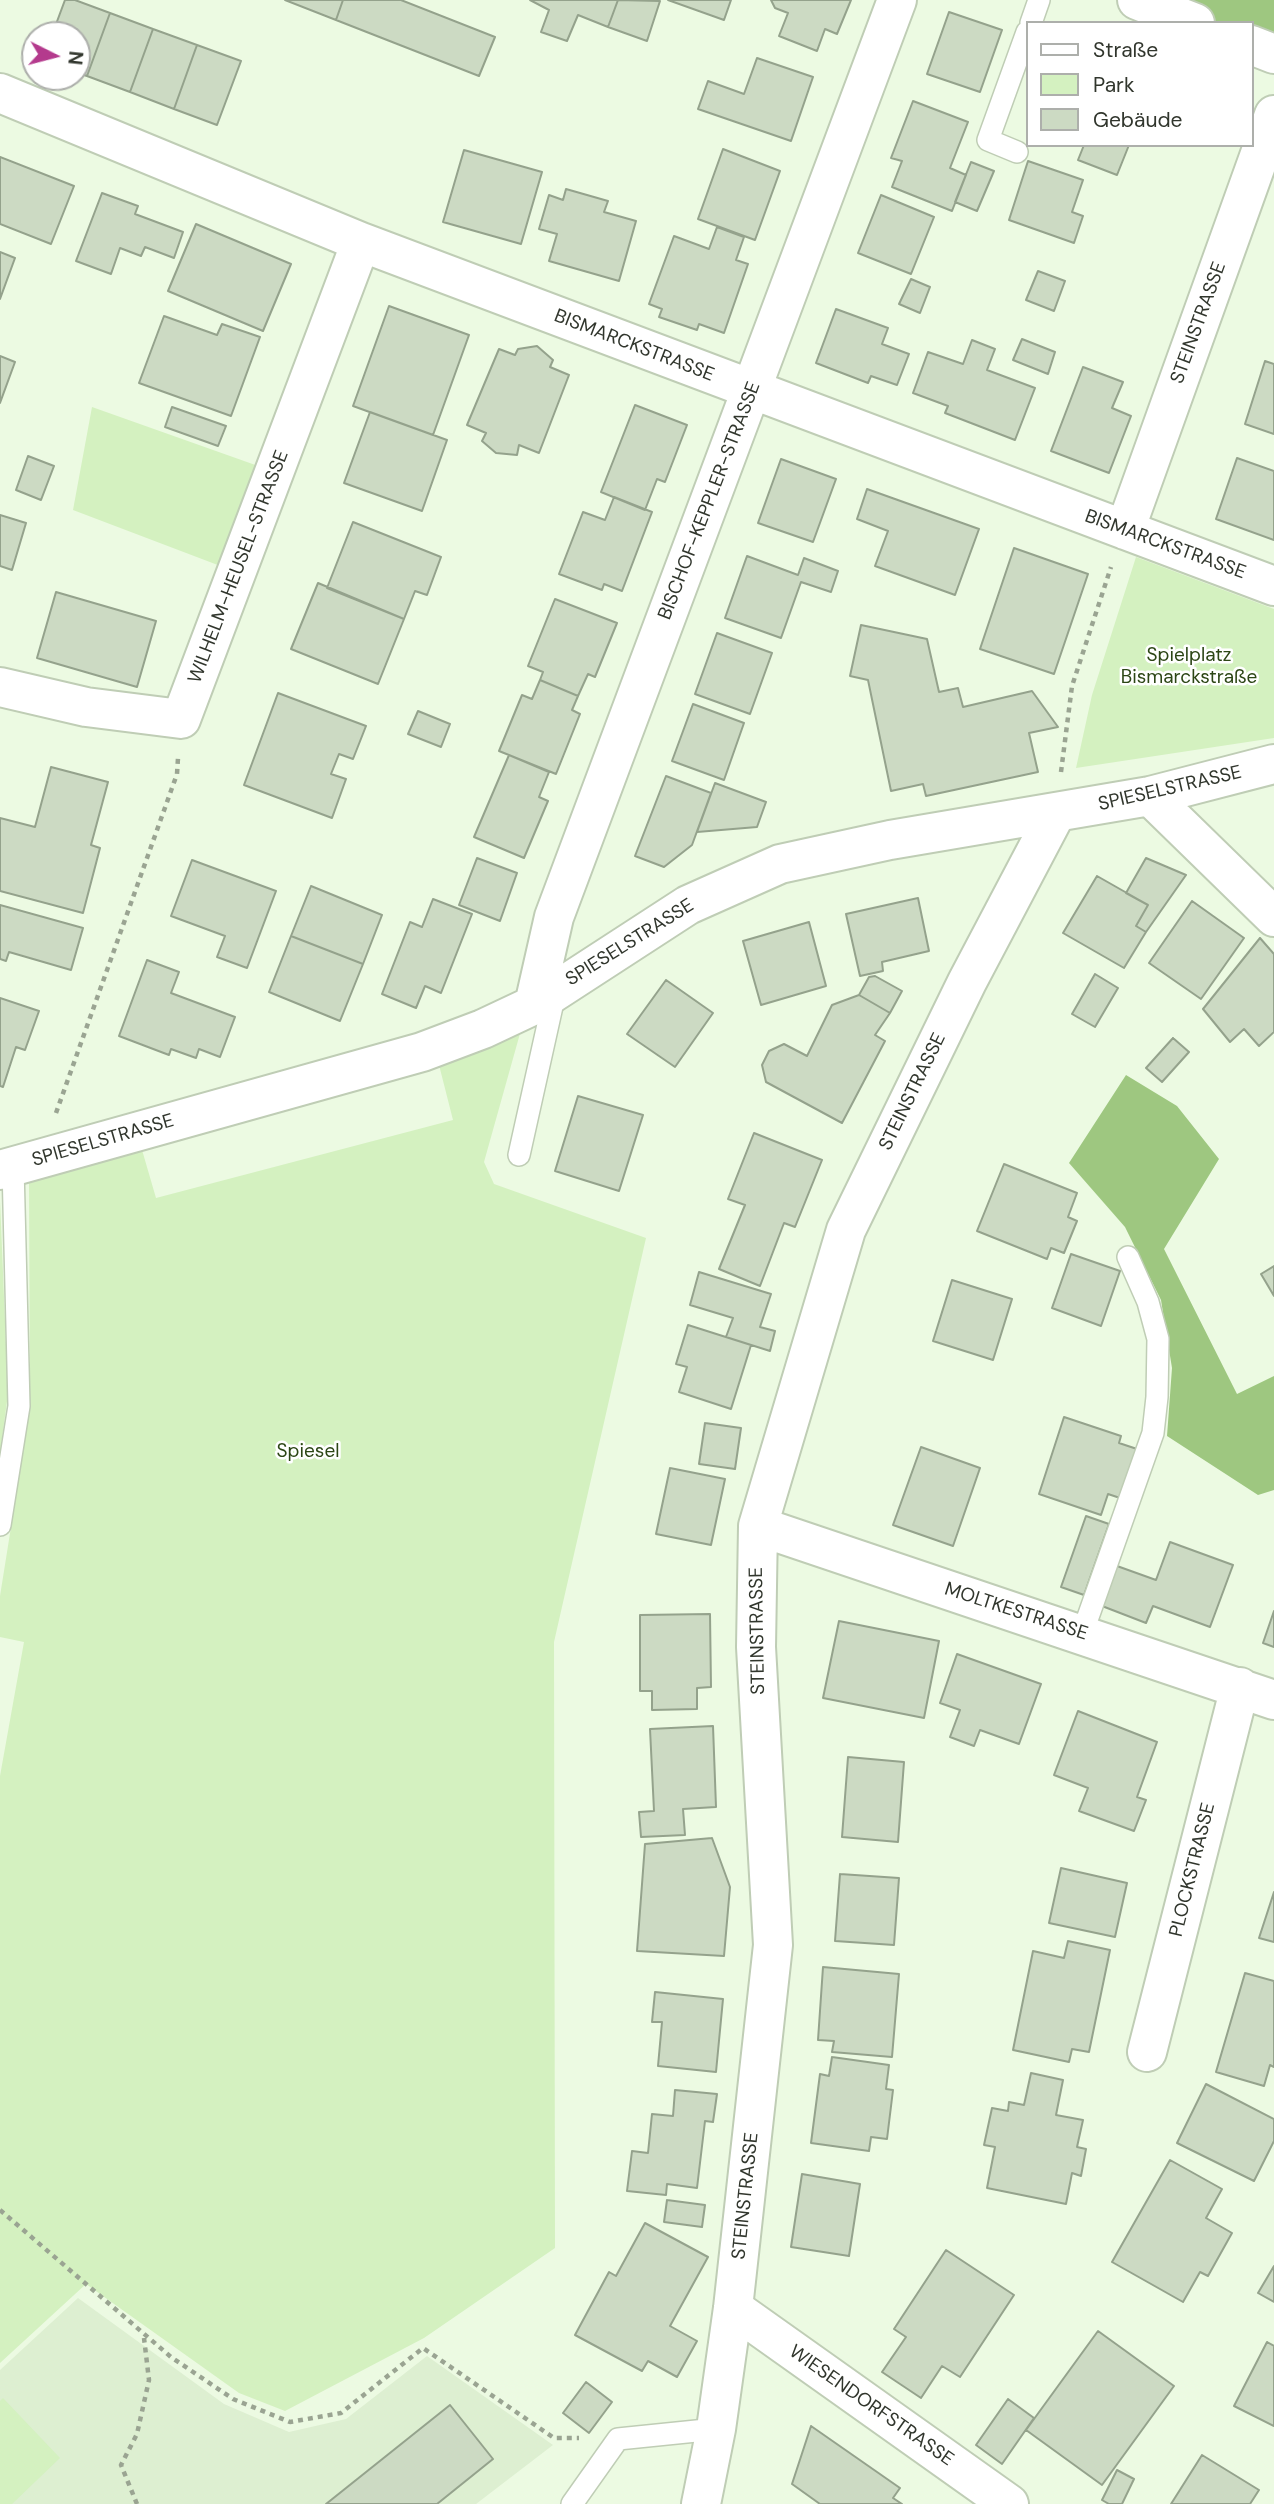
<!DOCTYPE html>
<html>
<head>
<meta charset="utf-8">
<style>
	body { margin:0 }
	#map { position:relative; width:1274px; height:2504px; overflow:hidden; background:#ecfae2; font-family:"DM Sans",sans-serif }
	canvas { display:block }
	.legend { position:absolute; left:1026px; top:21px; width:228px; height:126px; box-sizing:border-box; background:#fff; border:2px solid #adafab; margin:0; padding:9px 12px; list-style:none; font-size:21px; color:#31362d }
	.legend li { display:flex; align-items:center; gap:14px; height:35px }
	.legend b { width:35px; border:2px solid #adafab }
	.north { position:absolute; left:21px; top:21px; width:70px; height:70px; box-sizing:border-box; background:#fff; border:2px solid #adafab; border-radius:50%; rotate:96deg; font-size:19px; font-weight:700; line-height:28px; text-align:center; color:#31362d }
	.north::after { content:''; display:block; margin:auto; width:24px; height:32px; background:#b43a8d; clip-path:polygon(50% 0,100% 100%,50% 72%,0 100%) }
</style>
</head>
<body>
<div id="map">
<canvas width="1274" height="2504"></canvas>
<ul class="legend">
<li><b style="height:9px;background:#fff"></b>Straße</li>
<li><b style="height:19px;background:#d4f1c0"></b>Park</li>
<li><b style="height:19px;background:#ccdac3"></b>Gebäude</li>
</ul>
<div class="north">N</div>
</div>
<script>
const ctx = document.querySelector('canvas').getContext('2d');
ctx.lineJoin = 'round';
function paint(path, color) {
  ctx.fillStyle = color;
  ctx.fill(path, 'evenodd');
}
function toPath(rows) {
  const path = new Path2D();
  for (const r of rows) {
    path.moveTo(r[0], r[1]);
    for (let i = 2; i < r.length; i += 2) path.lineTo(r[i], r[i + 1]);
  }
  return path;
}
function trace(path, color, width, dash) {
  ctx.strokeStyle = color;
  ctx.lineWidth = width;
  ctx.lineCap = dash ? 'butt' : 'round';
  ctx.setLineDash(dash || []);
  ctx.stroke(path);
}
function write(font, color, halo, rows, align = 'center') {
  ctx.font = font + ' "DM Sans",sans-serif';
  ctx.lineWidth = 5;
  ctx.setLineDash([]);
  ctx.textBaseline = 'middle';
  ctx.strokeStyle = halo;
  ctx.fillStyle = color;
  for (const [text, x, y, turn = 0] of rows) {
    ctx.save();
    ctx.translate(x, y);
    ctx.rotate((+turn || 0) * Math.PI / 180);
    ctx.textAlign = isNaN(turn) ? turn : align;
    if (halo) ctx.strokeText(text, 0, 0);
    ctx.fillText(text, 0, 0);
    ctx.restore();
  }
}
paint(toPath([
	[78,2298,224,2404,289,2432,346,2419,427,2356,553,2445,476,2504,0,2504,0,2370]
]), '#ddefd1');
paint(toPath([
	[92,407,261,467,223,567,73,510],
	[1136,557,1274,609,1274,738,1076,768,1092,695],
	[521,1030,484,1162,494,1184,646,1238,554,1642,555,2248,424,2338,285,2411,239,2393,86,2284,0,2363,0,1776,24,1642,0,1637,0,1596,30,1408,29,1176,140,1143,156,1198,453,1120,438,1061],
	[0,1200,8,1394,0,1453],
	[3,2398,60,2458,12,2504,0,2504,0,2401]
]), '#d4f1c0');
paint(toPath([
	[1155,0,1274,0,1274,46,1251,38,1251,23,1213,23],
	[1126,1075,1177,1106,1219,1159,1164,1249,1237,1394,1274,1376,1274,1490,1258,1495,1167,1436,1172,1368,1161,1300,1125,1227,1069,1163]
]), '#9ec780');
const building = toPath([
	[65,0,75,0,110,13,87,76,77,73,77,35,52,35,65,0],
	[285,0,343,0,336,20,285,0],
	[343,0,401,0,495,37,479,76,336,20,343,0],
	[530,0,618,0,608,27,578,15,567,41,541,32,549,10,530,0],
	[618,0,660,1,647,41,608,27,618,0],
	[668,0,731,0,724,20,668,0],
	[771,0,851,0,837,34,825,29,817,51,779,36,788,13,775,8,771,0],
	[949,12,1002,30,980,92,927,74,949,12],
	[110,13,153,29,130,92,87,76,110,13],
	[153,29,197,45,174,109,130,92,153,29],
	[197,45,241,61,217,125,174,109,197,45],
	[757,58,813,77,791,141,698,109,708,81,744,94,757,58],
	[913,101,968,122,950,168,966,175,952,211,892,187,902,161,891,158,913,101],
	[1084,145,1129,145,1117,175,1078,160,1084,145],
	[723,149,780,171,755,240,698,219,723,149],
	[464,150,542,172,521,244,443,222,464,150],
	[0,157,74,186,51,244,0,224,0,157],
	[1028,161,1083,180,1072,212,1083,216,1074,243,1009,220,1028,161],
	[971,162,994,171,977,211,955,202,971,162],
	[566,189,608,201,604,212,636,221,619,281,549,261,557,234,539,229,549,195,563,200,566,189],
	[102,193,138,206,135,214,183,232,174,258,145,247,141,256,120,248,111,274,76,261,102,193],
	[881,195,934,217,911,274,858,253,881,195],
	[196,224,291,264,263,331,168,291,196,224],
	[717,227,744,237,736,260,748,264,724,333,699,324,697,330,659,317,662,309,649,304,674,236,709,249,717,227],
	[0,252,15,258,0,299,0,252],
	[1038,271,1065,281,1054,311,1026,300,1038,271],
	[911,279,930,287,920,313,899,304,911,279],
	[389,306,469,335,433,435,353,406,389,306],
	[836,309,888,328,882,344,909,354,897,385,871,376,868,383,816,363,836,309],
	[164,316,217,335,222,324,260,337,231,416,139,383,164,316],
	[1022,339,1055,352,1048,374,1013,360,1022,339],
	[972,340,995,349,987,370,1035,388,1015,440,945,413,948,406,913,393,928,352,963,364,972,340],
	[537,346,553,360,550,367,569,375,539,453,519,445,517,455,496,453,482,441,486,433,467,425,499,349,515,355,518,349,537,346],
	[0,356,15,362,0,403,0,356],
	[1265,361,1274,364,1274,434,1245,424,1265,361],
	[1083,367,1123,382,1112,408,1131,416,1109,473,1051,451,1083,367],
	[635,405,687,425,665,482,657,479,645,510,601,492,635,405],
	[172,407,226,426,218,446,165,427,172,407],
	[370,412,447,440,422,511,344,483,370,412],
	[28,456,54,466,41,500,16,490,28,456],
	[1237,458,1274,471,1274,540,1216,519,1237,458],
	[781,459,836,479,813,542,758,523,781,459],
	[867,489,979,529,955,595,875,566,888,531,857,519,867,489],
	[614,497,652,512,622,591,604,584,602,590,559,574,583,512,605,520,614,497],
	[0,515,26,523,12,570,0,566,0,515],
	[353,522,441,557,427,595,415,591,404,619,327,588,353,522],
	[1014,548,1088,574,1054,674,980,649,1014,548],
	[747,556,798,575,804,558,838,571,831,592,801,582,781,638,725,618,747,556],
	[318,583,404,619,378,684,291,649,318,583],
	[56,592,156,621,137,687,37,658,56,592],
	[555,599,617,623,595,677,588,674,578,696,540,680,543,672,528,666,555,599],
	[861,625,927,639,939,692,958,688,963,707,1032,691,1058,727,1029,733,1038,772,926,796,923,784,891,791,868,680,850,676,861,625],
	[717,633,772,653,750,714,695,694,717,633],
	[540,680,578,696,572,710,580,714,556,774,499,751,522,695,532,699,540,680],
	[278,693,366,726,353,759,339,754,331,774,346,779,332,818,244,785,278,693],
	[693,704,744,723,724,780,672,761,693,704],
	[418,711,450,724,441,747,408,734,418,711],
	[509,755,549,772,539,797,548,801,524,858,474,837,509,755],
	[51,767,108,782,91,845,100,848,83,913,0,891,0,818,35,827,51,767],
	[666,776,711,793,692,845,664,867,635,856,666,776],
	[715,783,766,802,757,827,697,832,715,783],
	[477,858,517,873,500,921,459,905,477,858],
	[1146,858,1186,875,1146,932,1136,926,1148,905,1126,893,1146,858],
	[192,860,276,891,247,968,217,957,225,936,171,916,192,860],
	[1097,876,1148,905,1136,926,1146,932,1124,968,1063,933,1097,876],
	[311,886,382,915,363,964,291,936,311,886],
	[918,898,929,951,882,962,883,971,860,976,846,914,918,898],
	[433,899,472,914,441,993,425,986,416,1008,382,994,410,922,422,927,433,899],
	[1192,901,1244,938,1201,999,1149,963,1192,901],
	[0,905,83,928,71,970,9,952,6,961,0,959,0,905],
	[809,922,826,986,761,1005,743,941,809,922],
	[291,936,363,964,340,1021,269,992,291,936],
	[1260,938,1274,954,1274,1032,1259,1046,1244,1029,1230,1042,1203,1009,1260,938],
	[147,960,179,972,171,993,235,1017,220,1057,199,1049,196,1058,171,1049,169,1055,119,1036,147,960],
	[1095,974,1118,988,1095,1027,1072,1014,1095,974],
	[875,976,902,991,890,1013,859,995,869,977,875,976],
	[666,980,713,1013,675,1067,627,1034,666,980],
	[859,995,890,1013,875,1035,885,1041,842,1123,766,1082,762,1065,769,1051,784,1044,807,1056,832,1005,859,995],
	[0,998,39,1011,25,1050,16,1047,3,1087,0,1086,0,998],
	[1173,1038,1189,1052,1162,1082,1146,1068,1173,1038],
	[578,1096,643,1115,619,1191,555,1171,578,1096],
	[754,1133,822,1160,795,1227,784,1223,760,1286,719,1269,745,1205,728,1199,754,1133],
	[1004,1164,1077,1193,1068,1217,1077,1221,1064,1253,1051,1248,1047,1259,977,1231,1004,1164],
	[1071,1254,1120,1271,1101,1326,1052,1308,1071,1254],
	[1274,1266,1274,1296,1261,1274,1274,1266],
	[699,1272,771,1294,760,1327,775,1331,770,1351,726,1337,733,1318,690,1305,699,1272],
	[952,1280,1012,1299,993,1360,933,1341,952,1280],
	[688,1325,751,1345,731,1409,679,1392,687,1367,676,1364,688,1325],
	[1064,1417,1121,1436,1119,1443,1140,1450,1123,1499,1108,1494,1101,1515,1039,1494,1064,1417],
	[705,1423,741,1428,735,1469,699,1464,705,1423],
	[921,1447,980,1468,953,1546,893,1525,921,1447],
	[670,1468,725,1479,711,1545,656,1534,670,1468],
	[1086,1516,1109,1524,1084,1595,1061,1587,1086,1516],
	[1170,1542,1233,1565,1210,1627,1153,1606,1146,1623,1102,1606,1117,1566,1156,1580,1170,1542],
	[1274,1611,1274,1647,1263,1643,1274,1611],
	[710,1614,711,1687,697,1688,697,1709,652,1710,652,1691,640,1691,640,1615,710,1614],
	[839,1621,939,1641,924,1718,823,1698,839,1621],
	[957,1654,1041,1684,1019,1744,980,1730,974,1746,950,1737,960,1710,940,1703,957,1654],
	[1078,1711,1157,1742,1137,1797,1146,1800,1134,1831,1079,1811,1088,1788,1054,1775,1078,1711],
	[713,1726,716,1807,683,1809,685,1835,641,1837,639,1812,654,1811,650,1729,713,1726],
	[848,1757,904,1762,898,1842,842,1837,848,1757],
	[712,1838,730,1887,724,1956,637,1951,645,1844,712,1838],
	[1061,1868,1127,1883,1115,1937,1049,1923,1061,1868],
	[840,1874,899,1878,894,1945,835,1941,840,1874],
	[1274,1892,1274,1942,1259,1938,1274,1892],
	[1068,1941,1110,1950,1089,2052,1072,2049,1069,2062,1013,2050,1033,1951,1064,1958,1068,1941],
	[823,1967,899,1974,892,2057,832,2052,834,2041,818,2040,823,1967],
	[1245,1973,1274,1981,1274,2067,1270,2065,1264,2086,1216,2072,1245,1973],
	[655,1992,723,1999,716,2072,658,2066,662,2022,652,2022,655,1992],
	[832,2057,889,2065,886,2089,893,2090,887,2139,871,2137,869,2151,811,2143,820,2074,829,2076,832,2057],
	[1031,2073,1063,2080,1056,2115,1083,2120,1077,2147,1086,2149,1081,2176,1072,2173,1066,2204,987,2188,995,2147,984,2145,992,2108,1008,2111,1009,2102,1024,2105,1031,2073],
	[1206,2084,1274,2119,1274,2141,1254,2181,1177,2143,1206,2084],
	[675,2090,717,2094,713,2122,705,2121,697,2188,667,2184,666,2195,627,2191,632,2151,648,2153,652,2114,673,2116,675,2090],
	[1170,2160,1222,2189,1206,2218,1232,2233,1208,2276,1200,2272,1183,2302,1112,2262,1170,2160],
	[802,2174,860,2184,849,2256,791,2247,802,2174],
	[667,2200,705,2205,702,2227,664,2222,667,2200],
	[645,2223,708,2257,670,2326,697,2341,677,2377,648,2361,642,2371,575,2335,609,2272,616,2276,645,2223],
	[946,2250,1014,2295,960,2377,942,2366,921,2398,882,2372,906,2337,894,2329,946,2250],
	[1274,2266,1274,2302,1258,2293,1274,2266],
	[1098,2331,1174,2386,1102,2485,1026,2430,1098,2331],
	[1267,2342,1274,2346,1274,2426,1234,2406,1267,2342],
	[586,2382,612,2402,589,2433,563,2413,586,2382],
	[1008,2399,1034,2418,1002,2464,976,2445,1008,2399],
	[450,2405,493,2459,437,2504,326,2504,450,2405],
	[811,2426,900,2488,893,2498,902,2504,820,2504,792,2484,811,2426],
	[1202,2455,1259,2490,1250,2504,1171,2504,1202,2455],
	[1117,2470,1134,2479,1122,2504,1109,2504,1102,2500,1117,2470]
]);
paint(building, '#ccdac3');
trace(building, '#94a28c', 2);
const service = toPath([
	[1031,23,1039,0],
	[1017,152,988,140,1027,32],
	[519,1155,555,993],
	[0,1525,19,1406,13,1167],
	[1082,1634,1153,1433,1157,1397,1158,1339,1148,1302,1128,1257],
	[572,2504,618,2439,716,2429]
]);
const minor = toPath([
	[1137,0,1195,23],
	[1251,45,1274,54],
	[0,93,361,242,1274,586],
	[1125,530,1274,115],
	[0,687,86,707,181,719,361,242],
	[1150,796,1274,917],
	[534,1005,554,917,897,0],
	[0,1170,422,1052,483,1029,534,1005,688,905,780,864,890,840,1150,796,1274,764],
	[758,1526,1274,1700],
	[1147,2052,1240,1687],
	[733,2308,1009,2504],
	[701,2504,716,2429,733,2308,773,1945,756,1647,758,1526,846,1230,967,982,1055,815]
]);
trace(service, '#bfcdb5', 24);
trace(minor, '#bfcdb5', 42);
trace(toPath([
	[1061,772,1072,686,1111,567],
	[56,1113,177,774,178,758],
	[0,2210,171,2357,233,2399,290,2422,341,2413,423,2348,554,2438,579,2438],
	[137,2504,121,2465,137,2434,149,2380,144,2338]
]), '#9aa492', 4.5, [5, 5]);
trace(service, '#fff', 21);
trace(minor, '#fff', 38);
write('19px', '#31362d', '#fff', [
	["STEINSTRASSE",1199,323,-70],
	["BISMARCKSTRASSE",634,346,21],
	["BISCHOF-KEPPLER-STRASSE",710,501,-69],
	["BISMARCKSTRASSE",1165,545,20],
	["WILHELM-HEUSEL-STRASSE",239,567,-69],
	["SPIESELSTRASSE",1170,789,-13],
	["SPIESELSTRASSE",630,943,-32],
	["STEINSTRASSE",913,1092,-64],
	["SPIESELSTRASSE",103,1141,-16],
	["MOLTKESTRASSE",1016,1612,18],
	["STEINSTRASSE",758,1631,-91],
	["PLOCKSTRASSE",1193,1870,-76],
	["STEINSTRASSE",746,2196,-84],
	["WIESENDORFSTRASSE",871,2406,35]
]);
write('19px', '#2c4615', '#fff', [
	["Spielplatz",1189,656],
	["Bismarckstraße",1189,678],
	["Spiesel",308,1452]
]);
</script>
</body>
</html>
